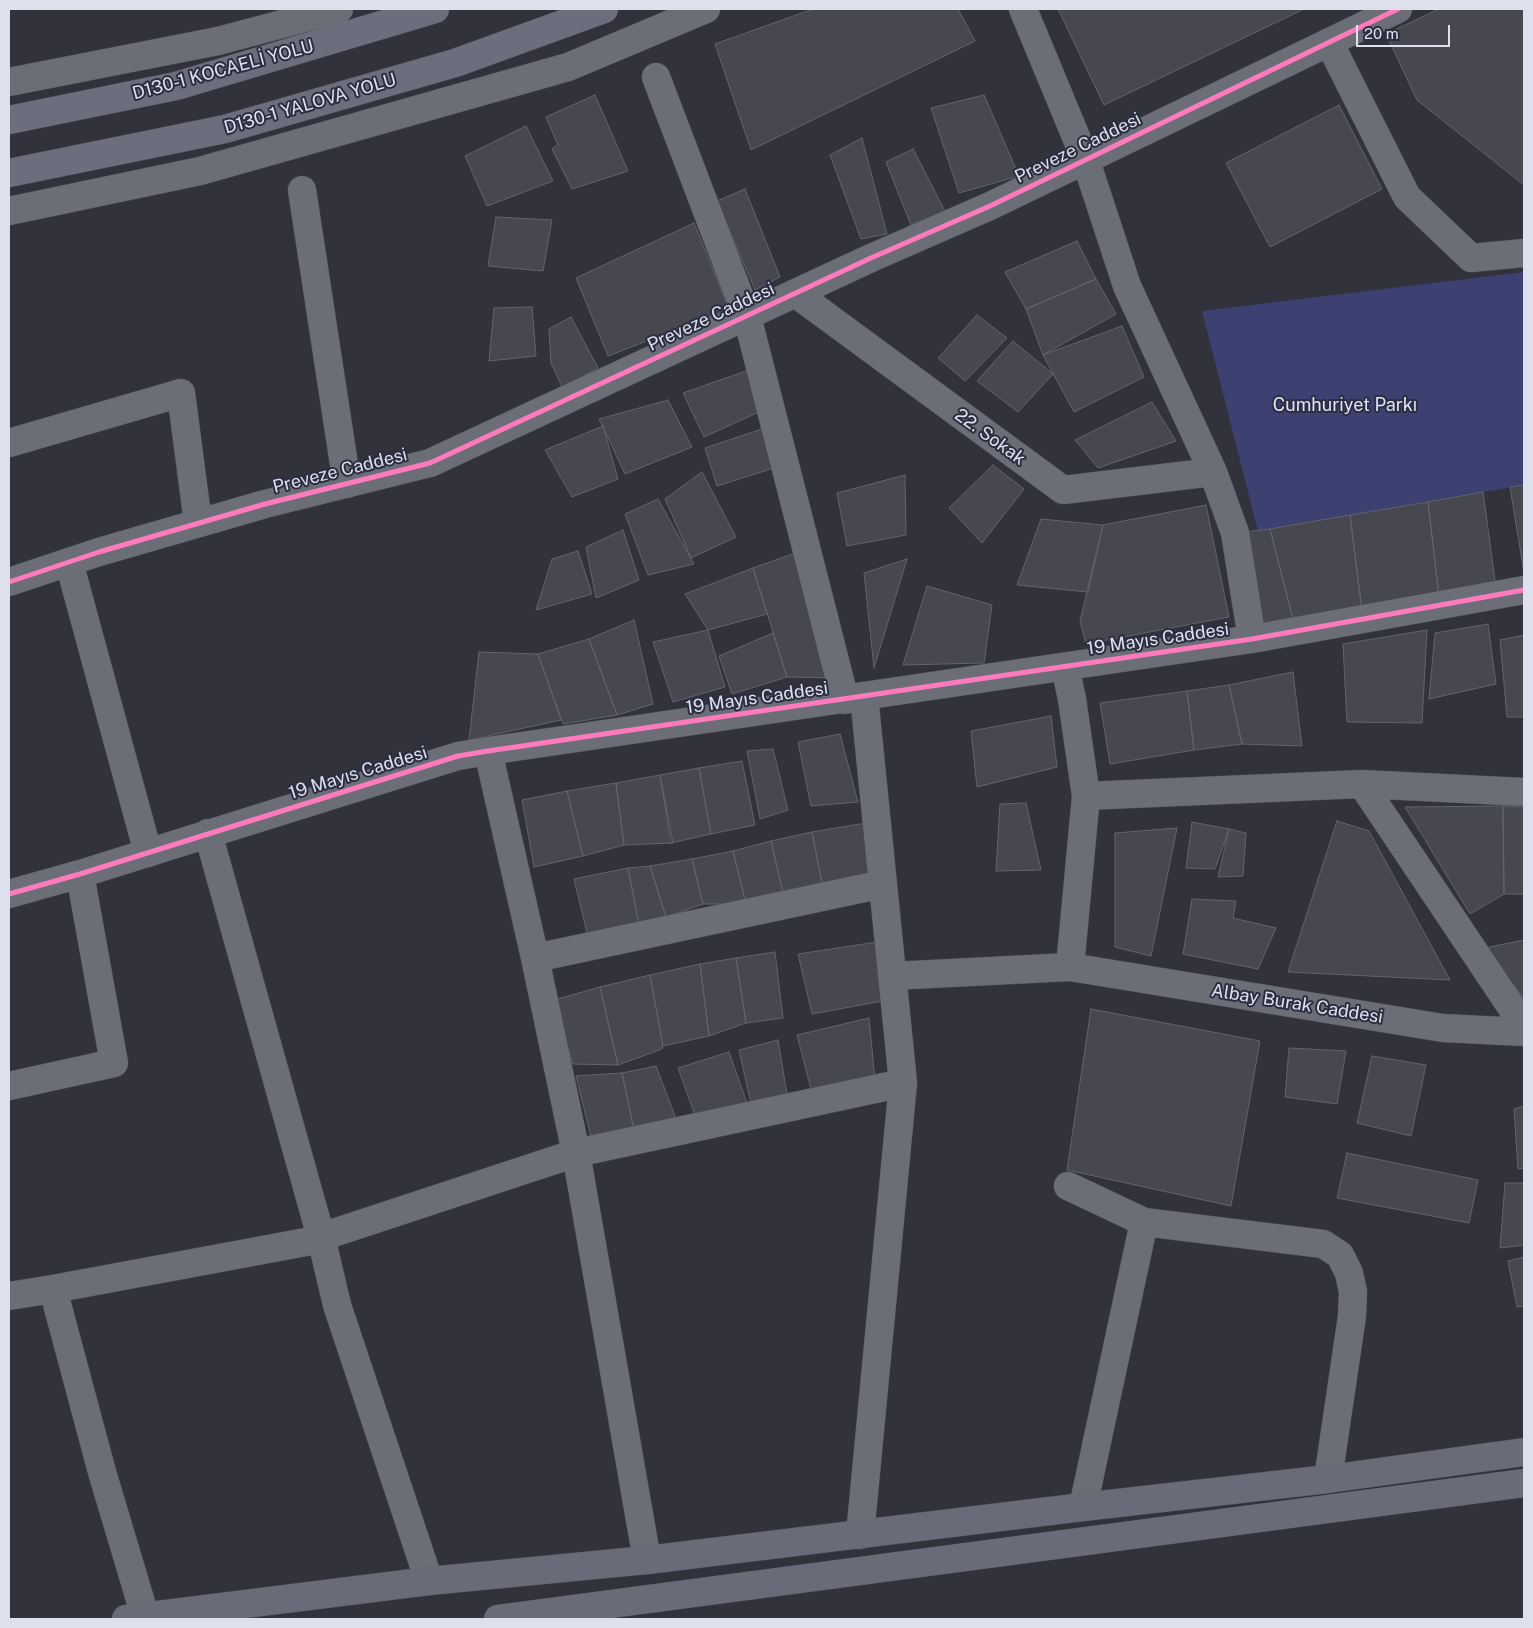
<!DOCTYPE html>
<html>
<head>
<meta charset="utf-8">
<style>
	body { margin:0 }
	#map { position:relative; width:1533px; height:1628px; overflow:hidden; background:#31323c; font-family:"Public Sans",sans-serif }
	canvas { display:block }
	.frame { position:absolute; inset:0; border:10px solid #dee0ed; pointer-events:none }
	.scale { position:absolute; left:1356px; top:25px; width:94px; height:22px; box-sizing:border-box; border:2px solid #dee0ed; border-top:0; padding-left:6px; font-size:15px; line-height:18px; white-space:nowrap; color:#dee0ed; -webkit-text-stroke:4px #2c2e41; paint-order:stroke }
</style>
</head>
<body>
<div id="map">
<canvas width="1533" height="1628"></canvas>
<div class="frame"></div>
<div class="scale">20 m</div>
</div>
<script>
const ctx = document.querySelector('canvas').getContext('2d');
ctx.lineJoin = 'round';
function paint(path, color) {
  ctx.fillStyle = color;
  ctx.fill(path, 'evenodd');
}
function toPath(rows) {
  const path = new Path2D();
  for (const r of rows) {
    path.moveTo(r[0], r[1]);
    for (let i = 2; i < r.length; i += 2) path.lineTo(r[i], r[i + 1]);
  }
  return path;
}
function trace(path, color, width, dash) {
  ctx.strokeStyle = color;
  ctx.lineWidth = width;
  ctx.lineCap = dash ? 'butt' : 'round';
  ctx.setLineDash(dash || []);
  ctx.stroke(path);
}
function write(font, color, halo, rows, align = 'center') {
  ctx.font = font + ' "Public Sans",sans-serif';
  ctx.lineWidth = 4;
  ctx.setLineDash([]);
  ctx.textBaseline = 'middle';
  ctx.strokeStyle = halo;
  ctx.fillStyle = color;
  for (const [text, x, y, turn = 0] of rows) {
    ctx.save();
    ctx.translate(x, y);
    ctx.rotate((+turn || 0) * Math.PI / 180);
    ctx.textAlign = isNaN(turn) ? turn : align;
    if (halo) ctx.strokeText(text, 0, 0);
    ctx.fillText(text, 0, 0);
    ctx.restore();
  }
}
paint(toPath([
	[1524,272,1524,485,1258,531,1202,311]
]), '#3d4171');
const building = toPath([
	[813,9,958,9,975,41,751,150,715,44,813,9],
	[1058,9,1304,9,1104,105,1058,9],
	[1439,9,1524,9,1524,185,1417,100,1386,34,1439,9],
	[595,95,628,171,572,189,552,149,558,145,546,117,595,95],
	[984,95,1019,176,959,193,931,108,984,95],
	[1339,105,1382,189,1270,247,1226,163,1339,105],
	[526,126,553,181,487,206,465,156,526,126],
	[862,138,887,234,861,239,830,155,862,138],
	[913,149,945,211,911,225,886,162,913,149],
	[745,189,780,277,755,290,717,201,745,189],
	[496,217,552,220,543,271,488,266,496,217],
	[694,223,729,309,608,356,576,278,694,223],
	[1077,241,1096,279,1026,309,1005,272,1077,241],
	[1096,279,1116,314,1043,355,1026,309,1096,279],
	[532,307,536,356,489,361,494,308,532,307],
	[977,315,1007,338,965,381,938,358,977,315],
	[571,317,598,368,562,387,551,363,549,329,571,317],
	[1122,326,1144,377,1074,412,1043,355,1122,326],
	[1013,341,1053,374,1018,412,977,381,1013,341],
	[746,371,761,411,704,437,683,393,746,371],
	[668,400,692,447,625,474,599,419,668,400],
	[1152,402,1176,441,1098,468,1075,440,1152,402],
	[603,426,618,479,572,497,545,450,603,426],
	[765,428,774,468,717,486,705,448,765,428],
	[993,465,1024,489,982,543,949,508,993,465],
	[702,472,736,537,691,558,665,499,702,472],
	[905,475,906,535,847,546,837,493,905,475],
	[1524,485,1524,573,1510,487,1524,485],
	[1483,492,1497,595,1440,605,1428,502,1483,492],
	[658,499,694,564,648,575,625,514,658,499],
	[1428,502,1440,605,1363,619,1350,515,1428,502],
	[1206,505,1229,617,1086,644,1080,621,1103,525,1206,505],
	[1350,515,1363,619,1296,631,1270,529,1350,515],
	[1041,519,1103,525,1088,592,1017,585,1041,519],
	[1270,529,1296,631,1252,639,1235,533,1270,529],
	[623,530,639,580,596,598,586,547,623,530],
	[578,551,592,594,536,610,552,559,578,551],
	[798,552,836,678,787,677,753,568,798,552],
	[907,559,874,668,864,573,907,559],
	[753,568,767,614,708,630,685,594,753,568],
	[927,586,992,605,984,663,903,665,927,586],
	[634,620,653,704,617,715,589,639,634,620],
	[1488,624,1496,684,1429,699,1435,633,1488,624],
	[708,630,725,687,673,702,653,642,708,630],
	[1427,630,1422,723,1347,722,1343,644,1427,630],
	[773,633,787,677,732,694,719,656,773,633],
	[1524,635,1524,717,1507,717,1500,640,1524,635],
	[589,639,617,715,563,724,538,654,589,639],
	[479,652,538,654,561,720,469,740,479,652],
	[1293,672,1302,746,1242,744,1229,685,1293,672],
	[1229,685,1242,744,1194,750,1187,691,1229,685],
	[1187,691,1194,750,1110,764,1100,703,1187,691],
	[1051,716,1057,767,977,787,971,731,1051,716],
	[840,734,858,802,811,806,798,742,840,734],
	[773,749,788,810,760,819,747,751,773,749],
	[742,761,755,825,711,834,699,768,742,761],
	[699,768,711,834,671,843,660,775,699,768],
	[660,775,673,843,624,845,616,783,660,775],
	[616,783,624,845,583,856,567,791,616,783],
	[567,791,583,856,534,867,522,800,567,791],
	[1026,803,1041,870,996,871,1000,804,1026,803],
	[1503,806,1524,807,1524,894,1504,894,1503,806],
	[1503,806,1504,894,1470,914,1405,807,1503,806],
	[1337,821,1369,831,1450,980,1288,972,1337,821],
	[1192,822,1229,829,1215,869,1186,868,1192,822],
	[866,823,869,881,823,888,812,832,866,823],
	[1177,828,1151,956,1115,947,1115,833,1177,828],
	[1229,829,1246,833,1243,876,1218,877,1229,829],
	[812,832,823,888,783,893,771,841,812,832],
	[771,841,783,893,746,904,733,851,771,841],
	[733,851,746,904,703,904,692,859,733,851],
	[692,859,703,904,666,917,650,866,692,859],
	[650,866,666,917,639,925,628,868,650,866],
	[628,868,639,925,588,937,574,879,628,868],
	[1192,899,1236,901,1233,918,1276,928,1258,969,1183,954,1192,899],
	[1524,940,1524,997,1523,997,1485,948,1524,940],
	[877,942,888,1000,812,1014,798,954,877,942],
	[775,952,783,1018,746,1023,736,958,775,952],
	[736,958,746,1023,709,1036,700,964,736,958],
	[700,964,709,1036,663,1046,650,975,700,964],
	[650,975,663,1046,662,1049,618,1065,600,987,650,975],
	[600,987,618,1065,573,1064,554,1000,600,987],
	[1091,1009,1260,1041,1231,1206,1067,1170,1091,1009],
	[869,1018,875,1080,812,1093,797,1035,869,1018],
	[778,1040,788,1100,752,1108,739,1050,778,1040],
	[1289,1048,1346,1051,1337,1104,1285,1097,1289,1048],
	[729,1052,749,1109,697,1121,678,1068,729,1052],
	[1372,1056,1426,1065,1411,1136,1357,1123,1372,1056],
	[656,1066,677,1121,634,1130,622,1073,656,1066],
	[622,1073,634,1130,591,1137,576,1076,622,1073],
	[1524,1106,1524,1168,1518,1169,1514,1109,1524,1106],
	[1347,1153,1478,1180,1469,1223,1337,1198,1347,1153],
	[1505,1183,1524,1183,1524,1245,1500,1248,1505,1183],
	[1524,1257,1524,1306,1517,1307,1508,1261,1524,1257]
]);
paint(building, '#46474f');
trace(building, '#62646c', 1);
const minor = toPath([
	[1023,9,1086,161,1127,286,1213,472,1235,533,1252,639],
	[1329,42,1407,197,1471,258,1524,253],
	[656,77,747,316,845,700],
	[9,82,218,41,339,9],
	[302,190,347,484],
	[9,211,200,171,568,67,706,9],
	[795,293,1063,490,1213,472],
	[9,443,181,393,198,523],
	[69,562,148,853],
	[9,582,99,552,265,504,430,463,871,258,990,206,1398,9],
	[1065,667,1072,699,1086,796,1070,967],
	[488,751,535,958,576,1153,647,1560],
	[1362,784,1524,1026],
	[1086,796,1362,784,1524,792],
	[208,833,321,1237,337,1305,429,1581],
	[9,894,80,874,458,756,488,751,1252,639,1524,590],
	[535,958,883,884],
	[892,976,1070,967,1443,1028,1524,1032],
	[9,1086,114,1063,80,874],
	[1068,1186,1144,1222,1323,1244,1340,1255,1349,1273,1353,1292,1352,1316,1328,1479],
	[53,1289,102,1472,145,1616],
	[9,1296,53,1289,306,1242,576,1153,903,1083],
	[1083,1507,1144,1222],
	[860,1535,903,1083,864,696]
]);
const major = toPath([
	[126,1619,429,1581,647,1560,1083,1507,1328,1479,1524,1452],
	[498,1619,1524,1483]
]);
const highway = toPath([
	[9,120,176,86,435,9],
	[9,173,225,129,455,63,604,9]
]);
trace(minor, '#4d4e58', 29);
trace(major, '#4d4e58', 29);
trace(highway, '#4d4e58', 29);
trace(minor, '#6c6e77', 28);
trace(major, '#696b78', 28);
trace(highway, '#6d6e7d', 28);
trace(toPath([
	[9,582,99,552,265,504,430,463,871,258,990,206,1398,9],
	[9,894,80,874,458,756,488,751,1252,639,1524,590]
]), '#fd7abc', 5);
write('18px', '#dee0ed', '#2c2e41', [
	["D130-1 KOCAELİ YOLU",223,70,-15],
	["D130-1 YALOVA YOLU",310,104,-16],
	["Preveze Caddesi",1078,148,-26],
	["Preveze Caddesi",711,317,-25],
	["22. Sokak",990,437,36],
	["Preveze Caddesi",340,471,-14],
	["19 Mayıs Caddesi",1158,639,-8],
	["19 Mayıs Caddesi",757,698,-8],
	["19 Mayıs Caddesi",358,773,-17],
	["Albay Burak Caddesi",1297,1004,9]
]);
write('18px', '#dfe3f7', '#2c2e41', [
	["Cumhuriyet Parkı",1345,405]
]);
</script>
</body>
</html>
